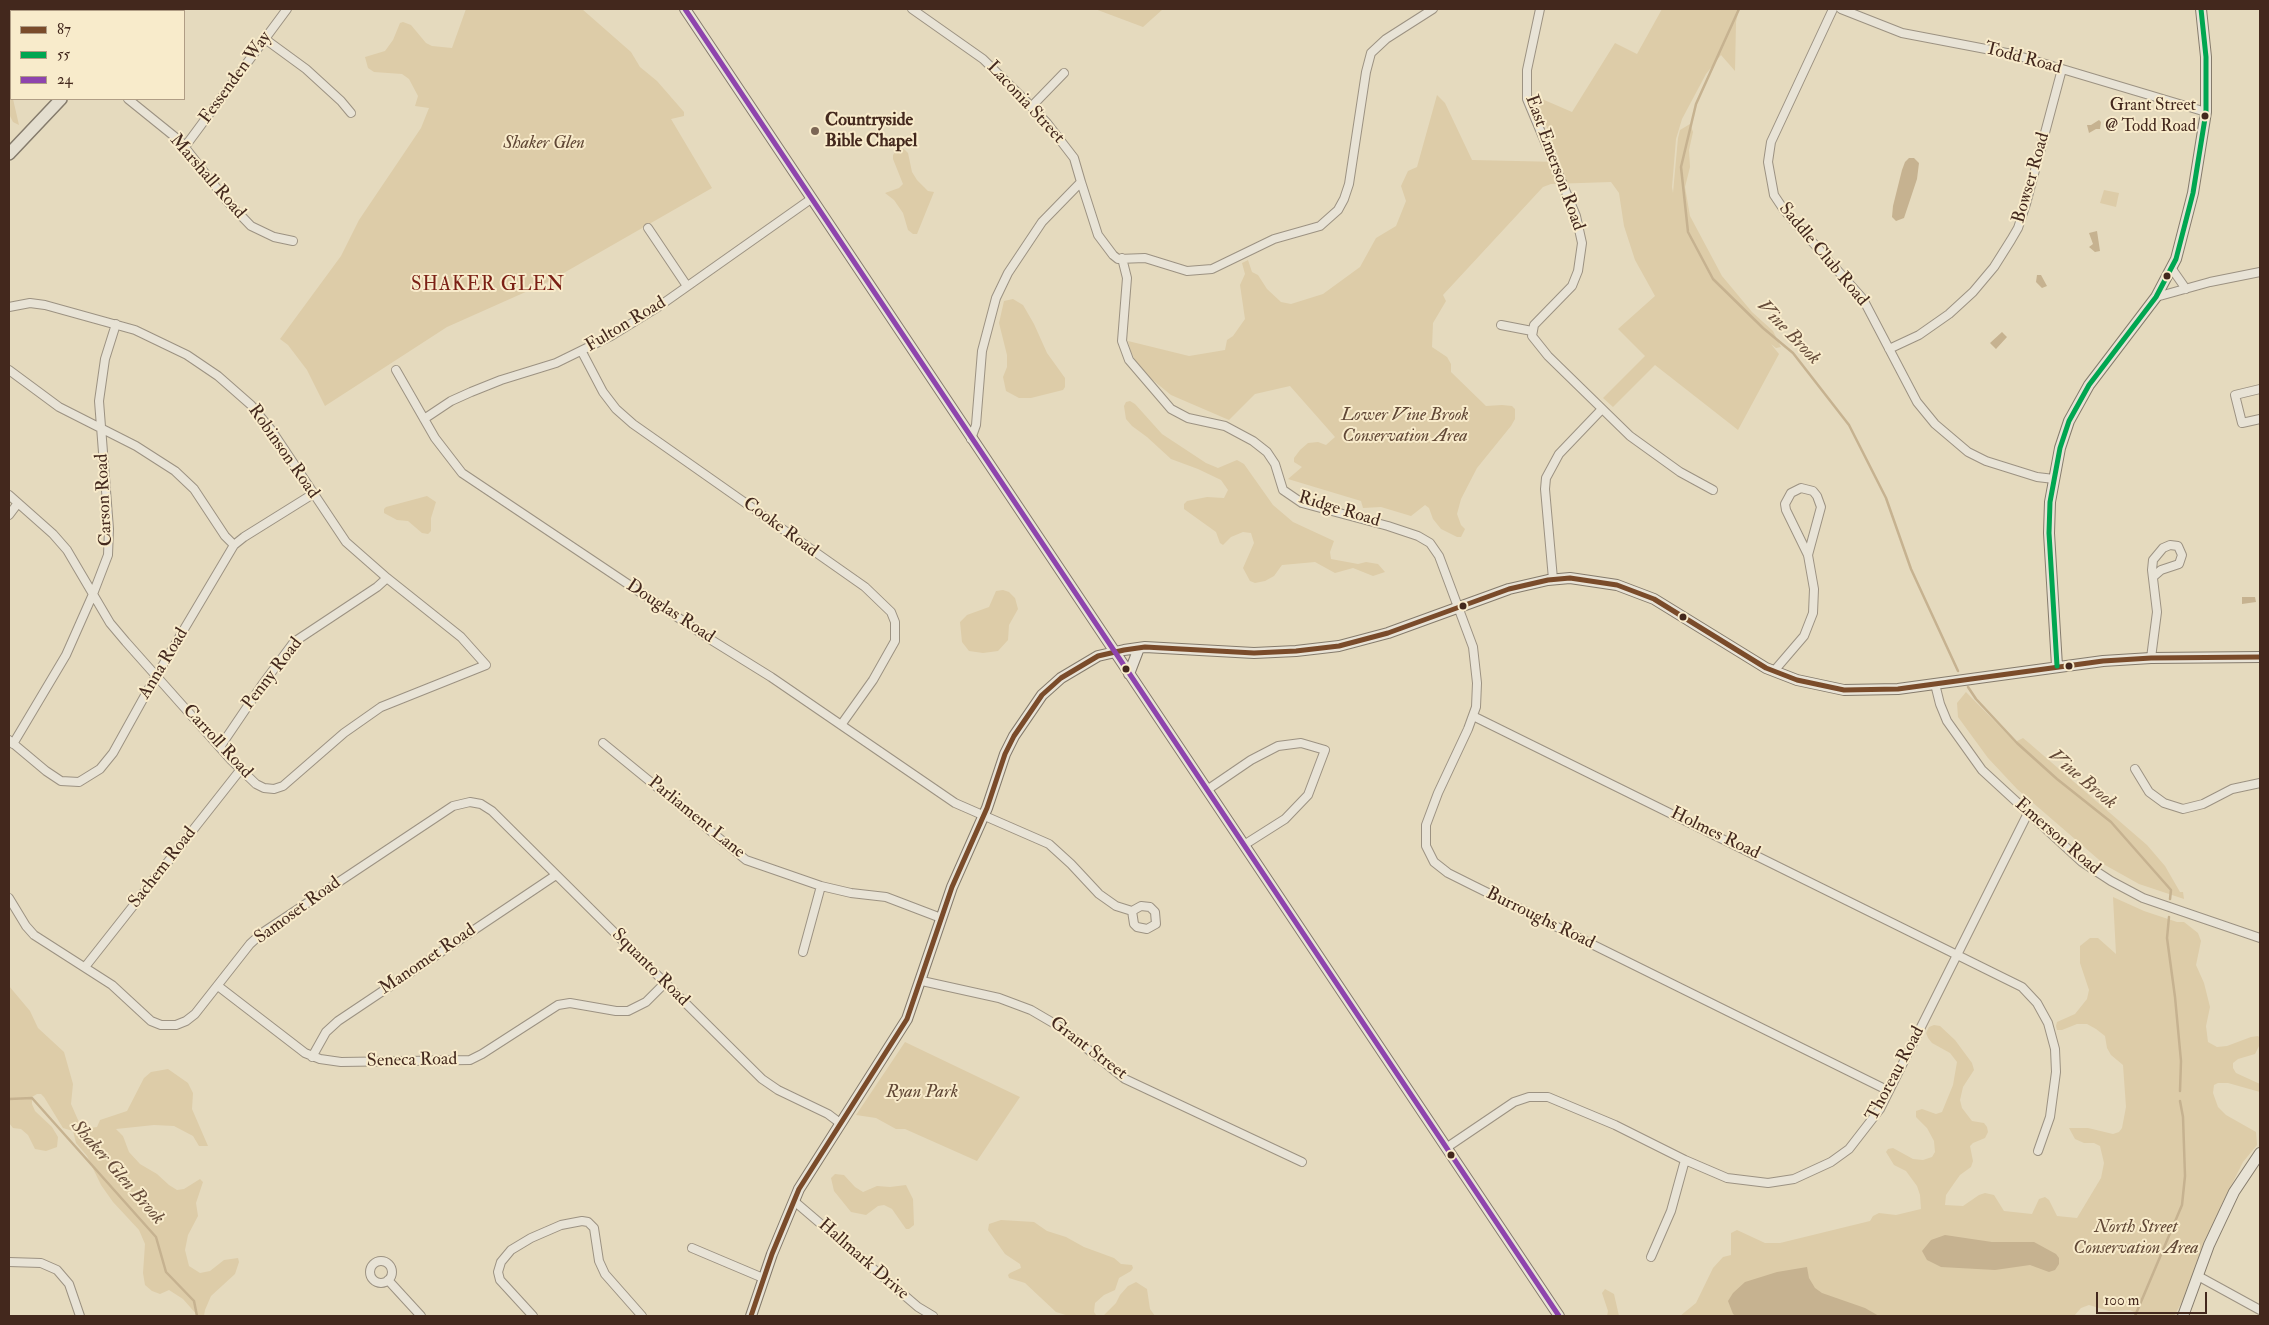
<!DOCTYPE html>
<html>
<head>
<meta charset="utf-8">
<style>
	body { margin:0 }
	#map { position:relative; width:2269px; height:1325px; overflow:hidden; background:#e5dabe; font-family:"IM FELL Double Pica",serif }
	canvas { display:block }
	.frame { position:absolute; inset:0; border:10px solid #43281d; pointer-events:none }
	.legend { position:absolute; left:10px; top:10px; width:175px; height:90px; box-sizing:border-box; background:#f8ebcb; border:1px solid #b09d85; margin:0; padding:6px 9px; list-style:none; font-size:15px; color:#43281d }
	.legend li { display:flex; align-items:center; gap:10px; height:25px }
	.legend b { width:25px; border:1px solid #b09d85 }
	.scale { position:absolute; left:2096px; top:1292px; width:111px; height:22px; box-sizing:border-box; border:2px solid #43281d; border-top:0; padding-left:6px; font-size:15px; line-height:18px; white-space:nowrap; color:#43281d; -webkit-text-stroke:4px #f8ebcb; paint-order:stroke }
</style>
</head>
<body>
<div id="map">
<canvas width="2269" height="1325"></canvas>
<div class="frame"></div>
<ul class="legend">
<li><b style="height:6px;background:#7a4b2a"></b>87</li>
<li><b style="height:6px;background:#00a651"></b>55</li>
<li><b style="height:6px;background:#8e44ad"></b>24</li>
</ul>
<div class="scale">100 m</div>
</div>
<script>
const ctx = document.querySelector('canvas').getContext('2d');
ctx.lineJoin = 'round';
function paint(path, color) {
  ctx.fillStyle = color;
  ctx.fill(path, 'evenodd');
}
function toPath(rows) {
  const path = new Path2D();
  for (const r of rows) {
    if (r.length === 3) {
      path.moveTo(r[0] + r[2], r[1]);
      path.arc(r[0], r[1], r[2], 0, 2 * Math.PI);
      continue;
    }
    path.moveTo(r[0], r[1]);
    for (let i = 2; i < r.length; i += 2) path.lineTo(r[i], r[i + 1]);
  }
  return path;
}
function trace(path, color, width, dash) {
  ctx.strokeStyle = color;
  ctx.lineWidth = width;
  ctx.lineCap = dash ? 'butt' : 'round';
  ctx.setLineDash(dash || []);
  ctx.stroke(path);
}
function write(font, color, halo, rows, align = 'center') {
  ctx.font = font + ' "IM FELL Double Pica",serif';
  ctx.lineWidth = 4;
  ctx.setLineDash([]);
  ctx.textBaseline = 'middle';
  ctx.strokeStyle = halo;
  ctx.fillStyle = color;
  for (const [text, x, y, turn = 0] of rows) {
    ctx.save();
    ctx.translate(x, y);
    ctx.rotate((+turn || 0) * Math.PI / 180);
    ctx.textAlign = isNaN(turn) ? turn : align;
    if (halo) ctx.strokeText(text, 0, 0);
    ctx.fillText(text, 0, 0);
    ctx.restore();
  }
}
paint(toPath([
	[9,9,27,9,25,11,11,11,11,99,13,99,19,125,13,122,9,114],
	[466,9,582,9,631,52,640,67,657,81,684,112,684,116,671,119,712,188,548,282,447,327,325,406,307,370,288,345,280,339,341,256,359,220,421,128,429,108,415,106,418,96,409,79,402,74,374,72,368,68,365,57,385,51,393,40,400,23,403,22,411,25,426,43,432,46,452,48],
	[1095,9,1163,9,1143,27],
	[1662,9,1739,9,1736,22,1735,71,1721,55,1706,74,1682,119,1676,139,1672,187,1673,193,1678,138,1680,130,1690,124,1693,132,1689,150,1690,167,1685,187,1690,216,1722,276,1752,312,1773,331,1781,347,1776,348,1771,344,1779,354,1738,430,1655,365,1613,407,1603,398,1645,356,1618,329,1655,296,1635,260,1624,226,1619,193,1611,182,1551,184,1543,187,1443,295,1446,301,1433,323,1432,347,1447,357,1451,364,1451,372,1486,406,1502,405,1512,406,1515,409,1515,419,1511,426,1477,468,1461,499,1457,514,1461,525,1465,529,1461,537,1457,537,1441,529,1433,519,1429,508,1425,505,1411,516,1381,507,1363,508,1361,501,1288,479,1302,467,1294,462,1294,458,1300,450,1308,443,1318,442,1326,445,1335,437,1290,386,1255,394,1229,420,1171,395,1149,377,1137,364,1131,352,1128,341,1189,356,1225,350,1227,340,1233,336,1245,319,1240,285,1245,274,1242,263,1248,260,1252,272,1258,275,1267,289,1281,302,1291,304,1323,294,1360,267,1376,238,1396,226,1406,201,1401,186,1408,171,1417,167,1437,95,1445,103,1472,160,1560,162,1535,96,1572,112,1615,43,1637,54],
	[904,149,908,153,912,172,917,180,928,191,934,192,917,234,913,234,908,230,903,213,894,200,885,193,899,188,903,184,893,159,893,155,897,150],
	[2104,190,2119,193,2116,207,2100,203],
	[1013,299,1023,305,1034,324,1047,353,1065,378,1065,387,1063,390,1031,398,1019,398,1006,391,1003,377,1007,367,1007,355,999,323,1004,301],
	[1130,401,1135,404,1162,434,1206,463,1218,468,1237,460,1244,464,1273,505,1293,522,1334,541,1330,552,1331,559,1358,564,1366,562,1378,564,1385,572,1373,576,1353,568,1335,573,1315,562,1282,565,1274,576,1265,581,1255,583,1250,581,1243,568,1254,543,1251,533,1243,532,1231,537,1223,545,1220,543,1216,532,1184,509,1184,504,1187,501,1207,497,1224,498,1228,490,1221,480,1198,469,1171,459,1147,437,1132,426,1126,419,1124,406,1126,402],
	[427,496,436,502,431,518,431,531,428,534,422,533,408,521,397,520,384,513,384,509,386,507],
	[1003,590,1009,592,1015,598,1018,609,1009,625,1008,640,998,651,983,653,969,651,962,642,960,622,967,615,989,607,996,591],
	[1966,692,2015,742,2023,738,2029,743,2147,845,2165,866,2180,892,2183,892,2184,899,2139,884,2105,865,2017,789,1988,758,1958,717,1957,703],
	[2113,897,2144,911,2177,922,2184,922,2198,933,2201,941,2196,965,2204,983,2210,1007,2206,1026,2208,1042,2217,1047,2227,1046,2251,1037,2258,1036,2260,1038,2260,1044,2255,1054,2238,1059,2233,1063,2233,1068,2236,1073,2260,1084,2260,1092,2228,1083,2218,1083,2214,1085,2213,1093,2218,1107,2226,1115,2256,1132,2257,1145,2243,1162,2222,1204,2201,1253,2190,1288,2174,1316,2135,1316,2136,1313,2130,1310,2109,1311,2089,1305,2081,1308,2074,1316,1680,1316,1696,1303,1713,1268,1723,1257,1731,1255,1731,1233,1737,1230,1765,1243,1780,1243,1870,1221,1873,1216,1879,1213,1896,1215,1921,1209,1920,1195,1917,1186,1906,1171,1894,1165,1886,1152,1888,1149,1893,1148,1913,1159,1923,1160,1932,1157,1935,1152,1934,1141,1927,1128,1916,1117,1916,1111,1922,1109,1936,1114,1942,1112,1953,1085,1957,1062,1950,1053,1932,1043,1928,1038,1926,1033,1929,1027,1934,1025,1940,1026,1955,1040,1972,1063,1974,1070,1963,1087,1960,1100,1962,1108,1972,1121,1984,1123,1987,1127,1988,1132,1985,1138,1973,1143,1970,1146,1973,1161,1971,1167,1960,1175,1955,1182,1946,1195,1945,1205,1963,1206,1979,1195,1985,1193,1994,1195,2004,1211,2032,1214,2039,1199,2045,1197,2049,1200,2057,1216,2077,1218,2101,1178,2104,1163,2100,1146,2094,1143,2084,1143,2075,1139,2069,1128,2088,1128,2113,1134,2119,1132,2122,1128,2126,1107,2123,1065,2111,1055,2107,1048,2105,1036,2096,1029,2087,1024,2077,1024,2062,1030,2057,1030,2056,1026,2057,1022,2075,1014,2087,999,2089,990,2080,963,2080,946,2090,938,2098,938,2116,954],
	[9,986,30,1011,38,1028,64,1052,73,1084,71,1104,82,1129,97,1127,100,1120,127,1111,144,1078,151,1072,168,1069,188,1083,193,1093,192,1109,208,1146,199,1146,193,1136,174,1126,154,1125,116,1129,123,1136,129,1152,140,1164,157,1174,169,1185,177,1190,184,1189,200,1179,203,1182,196,1203,198,1216,188,1235,185,1250,189,1266,200,1273,210,1271,224,1260,238,1258,239,1262,235,1274,211,1296,205,1310,204,1316,198,1316,183,1299,169,1290,160,1294,152,1291,145,1285,143,1273,145,1244,139,1230,113,1202,101,1185,87,1156,76,1143,73,1131,63,1128,44,1097,41,1094,37,1094,32,1097,32,1104,35,1111,52,1127,58,1137,57,1147,46,1151,35,1149,28,1135,21,1129,13,1128,9,1123],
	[905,1042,1020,1097,977,1161,905,1129,896,1129,876,1118,856,1115],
	[835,1174,844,1175,855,1187,863,1192,877,1186,890,1187,906,1185,913,1199,914,1225,909,1229,906,1229,892,1209,884,1205,878,1206,866,1215,851,1212,834,1191,831,1178],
	[1001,1220,1034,1222,1047,1231,1066,1237,1084,1247,1114,1258,1121,1264,1132,1265,1133,1268,1131,1271,1119,1278,1115,1290,1104,1295,1095,1303,1094,1312,1096,1315,1103,1316,1116,1303,1120,1295,1128,1286,1136,1282,1147,1289,1150,1309,1155,1316,1069,1316,1056,1312,1025,1283,1009,1278,1008,1275,1010,1273,1021,1268,1020,1264,1005,1254,988,1230,989,1224],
	[1605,1289,1614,1294,1619,1316,1607,1316,1608,1311,1602,1293]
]), '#ddcca8');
paint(toPath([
	[2099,120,2101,122,2100,129,2096,129,2089,133,2087,125,2091,125],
	[1909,158,1914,158,1919,163,1917,179,1904,218,1896,221,1892,217,1893,206,1902,170,1905,162],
	[2097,231,2100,251,2095,252,2089,247,2093,244,2089,233],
	[2037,275,2041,275,2047,286,2042,288,2036,282],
	[2002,332,2007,337,1996,349,1990,343],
	[2242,597,2255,597,2256,602,2242,604],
	[1945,1235,1992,1242,2034,1242,2056,1254,2059,1258,2059,1264,2055,1270,2049,1272,2030,1265,1995,1270,1941,1267,1927,1260,1922,1251,1931,1240],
	[1807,1267,1809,1278,1815,1288,1822,1293,1865,1308,1879,1316,1736,1316,1733,1314,1728,1301,1733,1293,1745,1282,1777,1272]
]), '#c6b290');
trace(toPath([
	[1739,9,1696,104,1681,167,1688,232,1713,279,1763,328,1793,353,1849,425,1886,498,1911,569,1958,671],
	[1968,687,1976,699,2017,743,2057,779,2111,822,2171,890,2170,899],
	[2169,917,2167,938,2175,997,2181,1061,2180,1091],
	[9,1099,32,1098,156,1237,166,1272,194,1301,197,1316],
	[2135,1316,2182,1205,2185,1176,2183,1117,2180,1101]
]), '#c6b290', 2.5);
const street = toPath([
	[912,9,983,59,1024,99,1047,123,1074,158,1081,182,1042,222,1008,273,996,298,982,351,976,425,971,439],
	[1540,9,1527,70,1527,99,1576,216,1582,243,1578,271,1572,286,1534,325,1532,336,1548,356,1630,436,1680,472,1713,490],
	[1833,9,1771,142,1768,162,1774,195,1784,210,1863,299,1917,402,1935,424,1968,452,1986,461,2037,477,2054,479],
	[1841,9,1902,33,2012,54,2206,112],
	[265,39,306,69,341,101,351,113],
	[128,99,180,141,226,200,251,226,274,237,293,241],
	[1031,107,1064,73],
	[184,148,287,9],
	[1081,182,1098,235,1113,255,1118,259,1145,258,1187,271,1212,269,1274,239,1320,226,1338,210,1344,199,1349,184,1366,72,1371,53,1386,39,1433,9],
	[648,228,687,286],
	[1122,258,1127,278,1122,341,1129,360,1171,409,1188,418,1225,426,1253,441,1267,452,1275,464,1283,490,1302,503,1388,526,1418,536,1430,543,1439,556,1473,647,1477,683,1476,707,1468,729,1438,793,1426,825,1426,846,1434,862,1448,873,1472,885,1889,1091],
	[2172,269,2186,289],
	[2156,297,2210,282,2260,272],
	[9,307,30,303,45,305,135,330,187,355,218,376,251,405,272,431,346,542,387,578,461,637,486,665,381,707,344,733,283,786,274,789,264,788,256,784,231,760,126,642,110,623,67,550,53,534,9,495],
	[1501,325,1532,331],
	[1889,349,1919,335,1949,314,1973,292,1994,267,2011,240,2018,228,2026,204,2062,69],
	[582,352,603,392,616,409,633,424,865,587,891,612,895,622,895,641,873,680,841,725],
	[9,370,59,407,136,446,175,471,194,489,225,536,234,545],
	[396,370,435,438,462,473,713,641,771,677,955,803,1049,844,1071,864,1099,894,1116,906,1132,911,1134,924,1137,927,1147,929,1156,924,1155,912,1150,907,1141,906,1132,911],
	[2260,389,2235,395,2242,423,2260,419],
	[424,419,451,401,471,392,501,380,556,363,611,336,658,307,811,199],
	[9,515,18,503],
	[1553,579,1545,489,1546,478,1559,454,1602,409],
	[2151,658,2157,612,2152,570,2153,560,2163,548,2170,545,2178,546,2182,555,2179,564,2161,570,2153,577],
	[1774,671,1804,636,1813,613,1814,589,1808,555,1786,510,1785,504,1791,493,1801,488,1813,491,1817,496,1821,507,1808,555],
	[1935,684,1940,704,1947,721,1982,770,2082,862,2111,881,2143,898,2260,938],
	[1473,716,2022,987,2037,1003,2048,1023,2055,1049,2056,1072,2050,1117,2038,1151],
	[9,740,46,771,61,781,79,782,100,769,113,753,148,690,234,545,244,537,313,494],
	[603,743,746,860,821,886,851,893,886,897,941,918],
	[13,744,66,655,93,594,108,555,109,529,99,401,105,359,116,324],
	[220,747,262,685,294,642,377,587,387,578],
	[2135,769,2149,792,2164,803,2183,809,2203,804,2232,789,2260,783],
	[1207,790,1251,760,1278,746,1301,743,1325,750,1308,795,1285,819,1244,845],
	[9,898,26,926,34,935,112,985,151,1021,161,1025,176,1025,186,1021,195,1014,250,944,262,933,453,806,470,802,481,804,492,811,762,1079,778,1090,828,1114,840,1123],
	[803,952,821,886],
	[85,967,241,769],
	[922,981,999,998,1031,1010,1060,1027,1125,1079,1302,1162],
	[218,986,305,1053,320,1059,341,1062,470,1060,482,1054,558,1005,570,1003,616,1011,628,1011,646,1002,665,983],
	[312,1057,326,1032,338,1021,556,875],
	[1446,1148,1514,1102,1529,1097,1548,1097,1615,1125,1685,1160,1727,1178,1768,1183,1794,1179,1831,1162,1849,1149,1880,1109,2028,813],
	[794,1201,918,1307,933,1316],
	[692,1248,763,1278],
	[1651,1257,1671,1211,1685,1160],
	[381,1272,11],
	[9,1262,41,1263,57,1270,69,1284,80,1316],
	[2198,1276,2260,1310],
	[388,1280,421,1316],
	[533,1316,500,1280,498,1272,501,1262,511,1250,531,1238,561,1225,582,1221,588,1222,594,1228,599,1261,605,1274,642,1316]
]);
const secondary = toPath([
	[685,9,1559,1316],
	[2057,666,2049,533,2050,502,2060,448,2069,421,2089,385,2156,297,2176,259,2193,193,2206,112,2206,57,2201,9],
	[1129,674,1139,648],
	[751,1316,772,1254,799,1189,907,1019,952,887,987,808,1005,754,1014,736,1042,695,1061,678,1098,656,1124,650,1145,647,1254,653,1296,651,1339,646,1388,633,1509,589,1548,580,1570,578,1617,585,1654,599,1766,668,1797,680,1844,690,1898,689,2103,661,2151,658,2260,657],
	[2183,1316,2209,1245,2234,1192,2260,1153]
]);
const primary = toPath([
	[126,11,127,9],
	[9,154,61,99]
]);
trace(street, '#9c9282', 10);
trace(secondary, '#857b6c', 12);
trace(primary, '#857b6c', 14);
trace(street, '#e8e3d6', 8);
trace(secondary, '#e8e3d6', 10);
trace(primary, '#e4decf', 11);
trace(toPath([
	[751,1316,772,1254,799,1189,907,1019,952,887,987,808,1005,754,1014,736,1042,695,1061,678,1098,656,1124,650,1145,647,1254,653,1296,651,1339,646,1388,633,1509,589,1548,580,1570,578,1617,585,1654,599,1766,668,1797,680,1844,690,1898,689,2103,661,2151,658,2260,657]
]), '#7a4b2a', 5);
trace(toPath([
	[2057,666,2049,533,2050,502,2060,448,2069,421,2089,385,2156,297,2176,259,2193,193,2206,112,2206,57,2201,9]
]), '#00a651', 5);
trace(toPath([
	[685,9,1559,1316]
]), '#8e44ad', 5);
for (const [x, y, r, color] of [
	[2205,116,4.5,"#43281d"],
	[815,131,5,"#7c6655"],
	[2167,276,4.5,"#43281d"],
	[1463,606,4.5,"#43281d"],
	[1683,617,4.5,"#43281d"],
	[2069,666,4.5,"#43281d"],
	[1126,669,4.5,"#43281d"],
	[1451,1155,4.5,"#43281d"]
]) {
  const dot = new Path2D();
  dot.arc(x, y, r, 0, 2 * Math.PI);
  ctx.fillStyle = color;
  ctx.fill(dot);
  trace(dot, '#f8ebcb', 2);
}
write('17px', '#43281d', '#f8ebcb', [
	["Grant Street",2196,106],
	["@ Todd Road",2196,127]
], 'right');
write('18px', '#43281d', '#f8ebcb', [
	["Todd Road",2023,59,15],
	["Fessenden Way",236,78,-54],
	["Laconia Street",1025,103,47],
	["East Emerson Road",1554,163,70],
	["Marshall Road",207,177,49],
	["Bowser Road",2032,178,-74],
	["Saddle Club Road",1823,255,50],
	["Fulton Road",626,325,-31],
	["Robinson Road",283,452,55],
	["Carson Road",105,500,-93],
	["Ridge Road",1339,510,17],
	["Cooke Road",780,528,36],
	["Douglas Road",670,612,33],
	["Anna Road",164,664,-59],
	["Penny Road",273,674,-52],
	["Carroll Road",217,742,47],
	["Parliament Lane",696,818,39],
	["Holmes Road",1715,834,26],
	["Emerson Road",2057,837,41],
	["Sachem Road",163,868,-52],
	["Samoset Road",298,911,-36],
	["Burroughs Road",1540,919,26],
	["Manomet Road",428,960,-34],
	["Squanto Road",650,968,45],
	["Grant Street",1088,1049,37],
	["Seneca Road",412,1061,-1],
	["Thoreau Road",1896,1074,-62],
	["Hallmark Drive",863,1260,41]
]);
write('bold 18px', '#43281d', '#f8ebcb', [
	["Countryside",825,121],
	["Bible Chapel",825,142]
], 'left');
write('italic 18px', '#604735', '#f8ebcb', [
	["Shaker Glen",544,144],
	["Lower Vine Brook",1405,416],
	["Conservation Area",1405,437],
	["Ryan Park",922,1093],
	["North Street",2136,1228],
	["Conservation Area",2136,1249]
]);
ctx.letterSpacing = '1px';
write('19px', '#7a1f14', '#f8ebcb', [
	["SHAKER GLEN",488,286]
]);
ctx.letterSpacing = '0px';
write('italic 19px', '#664c3a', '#f8ebcb', [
	["Vine Brook",1788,333,46],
	["Vine Brook",2082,780,40],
	["Shaker Glen Brook",117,1173,49]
]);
</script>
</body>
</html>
